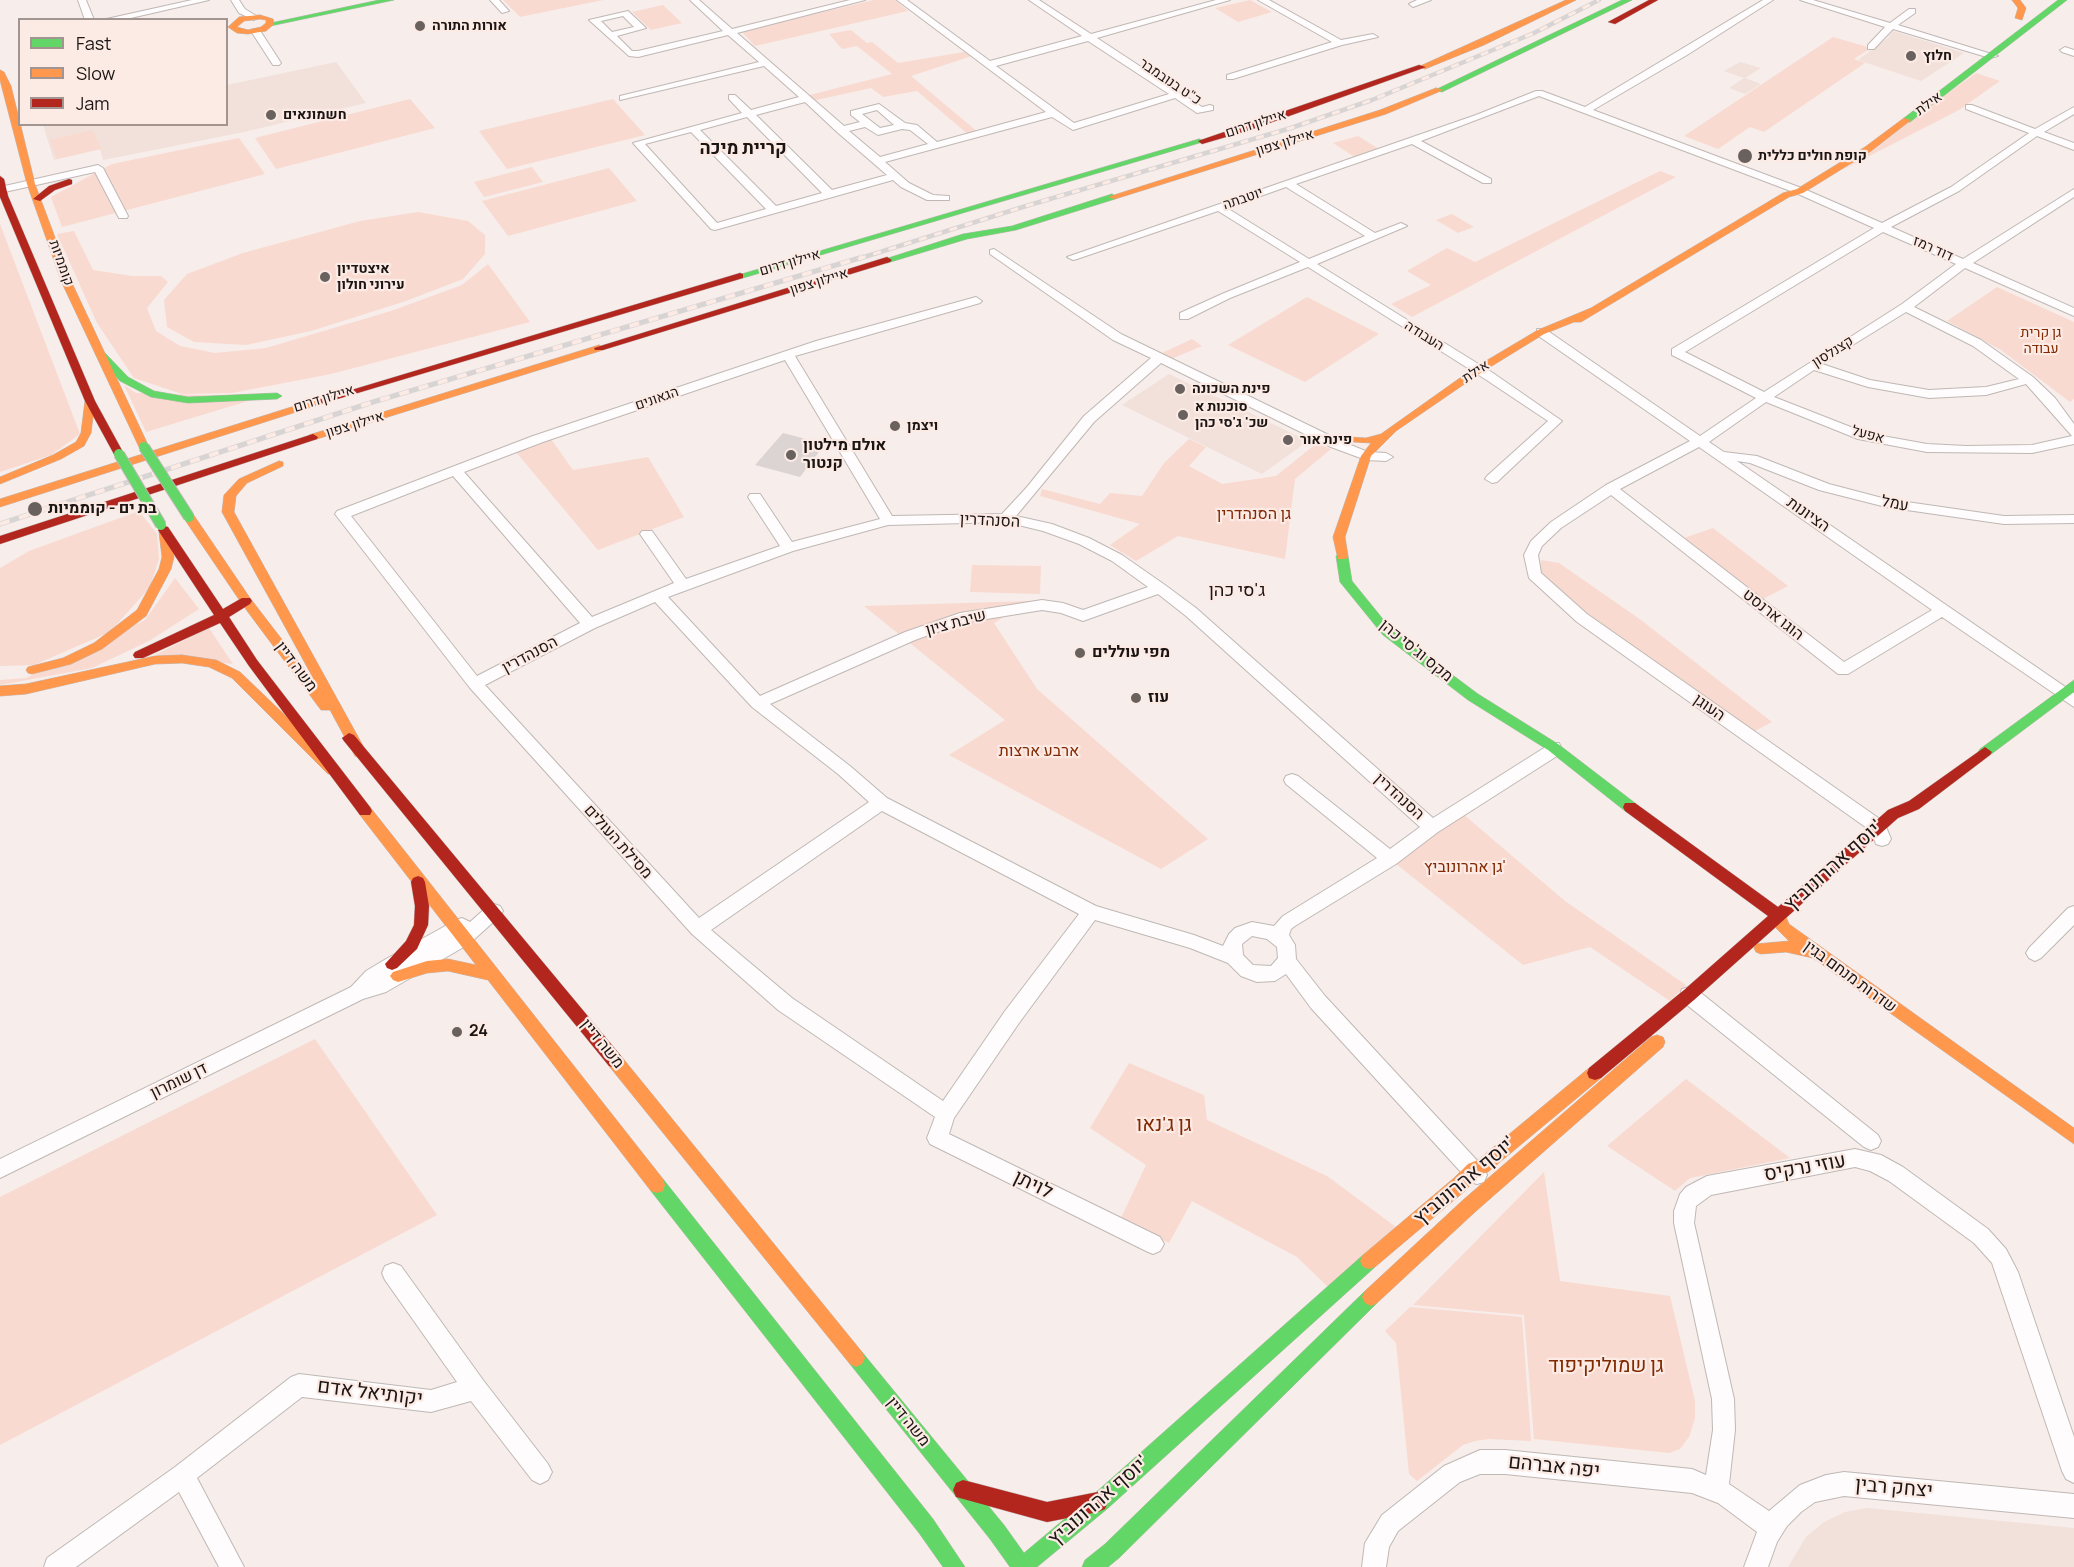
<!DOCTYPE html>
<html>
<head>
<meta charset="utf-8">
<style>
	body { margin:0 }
	#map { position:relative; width:2074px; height:1567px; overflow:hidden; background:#f7edea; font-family:Manrope,sans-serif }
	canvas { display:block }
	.legend { position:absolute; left:18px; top:18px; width:210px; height:108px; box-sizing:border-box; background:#fceae5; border:2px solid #a29591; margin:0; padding:8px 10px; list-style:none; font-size:18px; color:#1b1513 }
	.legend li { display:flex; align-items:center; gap:12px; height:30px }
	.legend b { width:30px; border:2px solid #a29591 }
</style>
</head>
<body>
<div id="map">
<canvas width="2074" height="1567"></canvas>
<ul class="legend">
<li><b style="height:8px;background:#63d668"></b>Fast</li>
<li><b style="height:8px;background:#ff974d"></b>Slow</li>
<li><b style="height:8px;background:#b3261e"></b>Jam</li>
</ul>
</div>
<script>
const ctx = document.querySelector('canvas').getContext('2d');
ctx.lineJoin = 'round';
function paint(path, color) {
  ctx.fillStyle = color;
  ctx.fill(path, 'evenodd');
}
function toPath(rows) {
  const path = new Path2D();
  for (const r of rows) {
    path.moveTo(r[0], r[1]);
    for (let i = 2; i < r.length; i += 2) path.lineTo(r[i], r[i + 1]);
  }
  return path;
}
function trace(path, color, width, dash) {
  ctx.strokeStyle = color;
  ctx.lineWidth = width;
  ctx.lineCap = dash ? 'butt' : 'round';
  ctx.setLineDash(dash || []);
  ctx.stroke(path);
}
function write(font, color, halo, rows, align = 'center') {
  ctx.font = font + ' Manrope,Heebo,sans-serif';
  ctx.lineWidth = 4.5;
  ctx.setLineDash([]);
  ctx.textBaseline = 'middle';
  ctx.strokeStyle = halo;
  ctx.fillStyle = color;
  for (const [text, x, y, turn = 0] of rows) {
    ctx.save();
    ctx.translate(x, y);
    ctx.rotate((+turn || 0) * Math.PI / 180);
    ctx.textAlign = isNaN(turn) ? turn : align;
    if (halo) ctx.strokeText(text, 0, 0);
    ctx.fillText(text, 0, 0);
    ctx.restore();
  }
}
paint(toPath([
	[1893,31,1964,53,1921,81,1858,60,1888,38],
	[336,62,366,103,244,132,103,160,100,149,54,160,43,125,226,124,227,85],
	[1740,62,1761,68,1745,78,1761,84,1745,94,1729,88,1744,78,1724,71],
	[1169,374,1308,441,1262,474,1122,405],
	[1867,1508,2074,1528,2074,1567,1788,1567,1806,1537,1824,1522,1845,1512]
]), '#f2e0da');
paint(toPath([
	[503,0,603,0,520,17],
	[874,0,895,0,908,11,755,46,741,31],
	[1250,0,1272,12,1238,22,1215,8],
	[663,5,682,23,651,30,632,12],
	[851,30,867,43,872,42,898,63,970,51,975,55,911,76,979,133,970,136,917,91,883,97,871,88,812,101,806,96,892,74,857,46,842,49,829,34],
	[1833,37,1871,48,1854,59,1865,63,1764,132,1750,127,1718,149,1684,136],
	[1976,73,2000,81,1959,110,1844,169],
	[410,99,435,128,276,169,255,138],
	[613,99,645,135,507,169,479,131],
	[93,130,101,149,57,159,50,140],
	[1358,136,1382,151,1358,159,1333,143],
	[239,138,265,174,62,227,51,197,112,164],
	[532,167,543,182,484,197,474,182],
	[609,168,637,201,508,236,482,201],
	[1660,171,1676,177,1412,317,1391,304,1431,285,1407,271,1447,248,1475,262],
	[418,212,468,221,485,235,485,254,463,279,406,301,311,331,246,345,194,342,167,327,164,300,187,274,243,253,360,221],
	[1452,214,1474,227,1458,233,1436,220],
	[0,224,80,434,51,455,0,472],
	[74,231,93,270,132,276,161,276,168,282,147,308,156,331,180,346,215,353,266,348,391,311,462,285,488,264,530,322,331,374,232,393,182,394,134,378,97,323,57,234],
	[1997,287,2074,322,2074,399,2070,402,2001,350,1947,321],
	[1307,297,1379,334,1305,382,1228,345],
	[1192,339,1202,346,1171,359,1162,353],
	[124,385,136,393,261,397,146,432],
	[551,439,573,470,648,457,684,517,598,550,516,452],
	[1189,439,1206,447,1189,466,1222,484,1276,476,1317,443,1331,449,1295,479,1285,559,1178,536,1136,561,1110,545,1140,524,1040,496,1042,489,1100,504,1110,493,1142,496,1164,463],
	[139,511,157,534,159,559,150,587,110,632,34,665,0,666,0,568,29,551],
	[1713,528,1788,586,1761,600,1681,539],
	[1541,560,1559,563,1641,620,1772,722,1753,732,1588,615,1540,575],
	[972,565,1041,566,1040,594,970,592],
	[175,578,199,609,149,641,92,668,0,685,0,680,26,678,145,620],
	[1031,601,994,623,1037,689,1208,839,1161,869,949,755,1005,720,864,606],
	[209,628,233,664,155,655],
	[1463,814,1565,901,1686,985,1670,1001,1590,947,1523,965,1395,863],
	[315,1039,437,1215,0,1445,0,1197],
	[1129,1063,1204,1095,1207,1120,1327,1176,1396,1227,1328,1287,1297,1257,1192,1201,1169,1243,1120,1220,1146,1165,1090,1128],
	[1686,1079,1790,1158,1690,1178,1675,1191,1607,1146],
	[1544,1172,1560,1281,1670,1296,1695,1401,1695,1418,1689,1437,1680,1449,1669,1453,1534,1439,1524,1315,1413,1305],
	[1410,1307,1522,1317,1531,1441,1489,1439,1475,1441,1463,1445,1417,1481,1409,1474,1396,1343,1385,1331]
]), '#f9dad0');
paint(toPath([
	[783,433,825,444,800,477,755,465]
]), '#dcd4d2');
const street = toPath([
	[78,0,86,0,94,20,85,20,78,0],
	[192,0,209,0,122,20,102,20,192,0],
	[231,0,239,0,245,9,258,17,254,20,239,13,231,0],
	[490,0,499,0,509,11,502,13,490,0],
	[690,0,699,0,732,29,850,0,865,0,737,33,844,126,860,122,851,115,851,111,879,104,905,123,917,125,937,142,1046,112,897,0,907,0,990,61,1082,36,1029,0,1039,0,1091,34,1216,0,1230,0,1097,38,1202,107,1210,105,1213,106,1213,110,1197,113,1175,98,1073,130,1052,117,885,162,909,183,933,195,949,196,949,200,927,200,901,187,893,180,715,230,711,229,633,143,742,113,729,99,729,95,735,95,751,110,799,97,764,66,620,100,620,96,759,62,728,35,638,57,629,56,589,20,628,11,646,28,617,36,632,51,638,51,723,31,690,0],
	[623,16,634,27,612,32,601,21,623,16],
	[1088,41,1169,94,1074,123,996,66,1088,41],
	[805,102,837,132,887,175,832,190,756,115,805,102],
	[877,110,894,125,880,128,862,114,877,110],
	[747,117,822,193,776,206,700,130,747,117],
	[865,127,878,135,902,129,910,130,928,144,880,157,849,131,865,127],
	[691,132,766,209,717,223,645,144,691,132],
	[1258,0,1269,0,1341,40,1373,34,1378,37,1342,45,1233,79,1227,79,1227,75,1332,42,1258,0],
	[1417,0,1431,0,1413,7,1409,4,1417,0],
	[1763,0,1773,0,1687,55,1593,110,1804,189,1882,223,1951,187,2029,133,1966,109,1966,105,1972,105,2035,129,2074,107,2074,114,2044,132,2074,143,2074,150,2037,136,1959,191,1891,227,1963,259,2074,189,2074,197,1973,263,2074,308,2074,316,1965,268,1914,307,1981,340,2033,377,2055,398,2074,424,2074,444,2032,453,1927,452,1858,439,1766,402,1709,442,1724,452,1757,456,1829,484,1886,499,2004,516,2074,515,2074,523,2004,524,1886,507,1819,490,1750,463,1737,461,2074,693,2074,707,1942,617,1848,674,1838,674,1611,495,1561,528,1542,546,1538,555,1541,573,1587,614,1884,822,1891,839,1888,844,1882,846,1876,844,1871,831,1577,622,1529,578,1524,555,1531,541,1551,522,1606,485,1690,441,1537,335,1537,329,1545,329,1700,436,1756,398,1672,355,1672,349,1874,228,1796,193,1539,96,1421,141,1491,179,1491,183,1483,183,1412,144,1296,184,1375,233,1401,223,1407,226,1317,264,1493,373,1562,421,1497,482,1492,483,1485,479,1487,476,1548,421,1485,379,1308,267,1230,298,1188,319,1180,319,1180,313,1222,294,1300,262,1218,211,1077,259,1073,260,1067,257,1476,115,1536,91,1542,91,1585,107,1763,0],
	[1286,187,1365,236,1309,259,1227,208,1286,187],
	[1883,232,1956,264,1902,304,1764,392,1685,352,1883,232],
	[1906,312,1973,346,2019,379,1986,387,1929,390,1870,380,1822,364,1906,312],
	[1814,370,1868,387,1929,398,1986,395,2026,384,2072,436,2032,445,1966,446,1927,444,1866,433,1774,397,1814,370],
	[1699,447,1932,610,1844,662,1620,489,1699,447],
	[1800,0,1813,0,1890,23,1909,9,1915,9,1915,13,1898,25,1998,56,1990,58,1893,29,1874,49,1868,49,1868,45,1885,27,1800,0],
	[253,29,259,29,281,63,279,65,273,65,251,31,253,29],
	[2065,47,2074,50,2074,56,2062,52,2060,50,2065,47],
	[98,165,103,168,128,216,127,218,119,218,95,172,0,193,0,187,98,165],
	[994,249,1121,334,1341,441,1368,452,1386,453,1393,457,1386,461,1366,460,1331,447,1161,363,1094,422,1016,516,1052,524,1089,538,1122,555,1165,585,1196,608,1433,818,1544,748,1547,743,1559,743,1561,747,1557,756,1438,832,1396,864,1295,926,1291,929,1289,935,1295,945,1296,959,1325,996,1484,1168,1487,1175,1484,1182,1477,1184,1470,1182,1311,1008,1286,974,1275,981,1257,982,1241,976,1228,963,1190,948,1095,920,1019,1023,954,1118,949,1134,1160,1237,1164,1244,1160,1251,1153,1254,1146,1251,930,1144,927,1138,935,1117,778,1010,692,934,470,688,335,514,337,511,533,436,816,341,976,297,982,301,980,303,795,356,892,516,1002,514,1027,487,1084,416,1151,358,1113,340,990,254,990,250,994,249],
	[785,360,880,519,792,542,760,494,750,494,748,497,780,546,686,579,652,531,642,531,640,534,674,583,592,617,464,472,543,442,785,360],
	[453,476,580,623,477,676,351,516,453,476],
	[1006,522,1043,531,1079,544,1112,561,1148,587,1083,610,1063,603,1042,600,960,613,905,632,760,696,668,597,793,551,888,525,1006,522],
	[1158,594,1186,616,1420,827,1390,849,1298,776,1292,774,1286,776,1284,780,1286,784,1377,858,1283,916,1274,926,1252,922,1235,928,1229,934,1223,946,1194,935,1096,906,887,798,850,766,770,704,915,640,962,623,1042,610,1061,613,1083,621,1158,594],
	[655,602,752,707,838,774,869,802,699,918,485,685,595,628,655,602],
	[882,811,1079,914,1005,1011,943,1101,792,998,711,930,882,811],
	[1252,936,1267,939,1277,947,1278,958,1271,966,1253,965,1243,955,1242,944,1252,936],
	[494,904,500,906,503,911,500,916,469,944,386,992,363,999,0,1178,0,1159,351,987,366,971,386,959,456,920,462,918,470,922,488,906,494,904],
	[2074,906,2074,925,2041,958,2035,961,2029,958,2026,953,2029,948,2068,908,2074,906],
	[1689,987,1696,989,1878,1135,1881,1141,1878,1147,1871,1150,1864,1147,1682,1001,1680,995,1682,989,1689,987],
	[1855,1149,1881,1155,1903,1167,1988,1229,2006,1249,2018,1272,2074,1437,2074,1483,2066,1479,2062,1471,1992,1263,1974,1243,1889,1181,1870,1171,1855,1167,1711,1195,1696,1206,1694,1223,1734,1399,1735,1430,1729,1484,1769,1511,1800,1485,1826,1475,1844,1472,2074,1494,2074,1518,1844,1496,1815,1502,1801,1512,1787,1526,1777,1542,1768,1567,1744,1567,1757,1532,1718,1503,1692,1493,1505,1474,1480,1474,1460,1482,1398,1531,1389,1547,1386,1567,1362,1567,1365,1543,1382,1515,1444,1466,1480,1450,1505,1450,1692,1469,1706,1475,1713,1430,1712,1399,1674,1223,1674,1211,1680,1194,1686,1187,1707,1176,1855,1149],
	[393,1263,401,1266,483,1380,548,1464,552,1472,548,1480,540,1484,532,1480,471,1401,431,1412,302,1397,197,1478,244,1567,219,1567,179,1492,76,1567,44,1567,47,1558,175,1467,291,1377,299,1374,431,1390,457,1382,385,1280,382,1273,385,1266,393,1263]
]);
const fast = toPath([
	[379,0,394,0,270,26,266,24,379,0],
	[1622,0,1632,0,1442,92,1435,90,1622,0],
	[2058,0,2067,0,1910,122,1904,122,1904,118,2058,0],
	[1199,139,1206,141,743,278,735,276,1199,139],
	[1112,194,1116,197,1115,199,1016,230,967,239,887,263,882,260,963,234,1012,226,1112,194],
	[100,351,104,352,128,377,154,391,188,397,277,393,282,396,277,399,188,403,151,397,120,381,95,354,100,351],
	[1342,552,1348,556,1352,581,1391,629,1478,694,1558,744,1635,803,1637,807,1635,811,1625,811,1548,750,1468,700,1383,635,1340,582,1336,556,1342,552],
	[2074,680,2074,692,1990,755,1980,755,1978,752,1980,749,2074,680],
	[657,1177,663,1179,933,1519,965,1567,943,1567,919,1533,651,1191,649,1185,651,1179,657,1177],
	[1369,1253,1375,1255,1378,1261,1375,1267,1107,1509,1037,1567,1010,1567,990,1539,850,1364,847,1358,850,1352,856,1349,862,1352,1004,1525,1024,1553,1093,1495,1363,1255,1369,1253],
	[1371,1288,1377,1291,1380,1297,1377,1303,1119,1558,1108,1567,1082,1567,1085,1560,1105,1544,1365,1291,1371,1288]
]);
const slow = toPath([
	[1566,0,1576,0,1484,45,1425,69,1418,67,1566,0],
	[2012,0,2020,0,2026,8,2022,20,2015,18,2018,8,2012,0],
	[260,15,273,19,274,24,266,31,248,34,237,33,228,27,239,17,260,15],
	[260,19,266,20,266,23,261,27,248,30,237,27,244,21,260,19],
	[0,70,4,72,11,86,35,184,72,283,149,447,148,449,140,449,139,447,62,283,27,184,0,80,0,70],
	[1436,88,1443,90,1386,114,1115,199,1108,197,1380,110,1436,88],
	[1904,118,1911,120,1871,151,1803,193,1789,197,1581,322,1574,322,1544,334,1482,372,1396,431,1371,456,1345,537,1348,556,1346,559,1338,559,1333,537,1361,456,1371,443,1336,441,1331,438,1332,436,1366,438,1381,434,1474,368,1538,330,1591,308,1783,193,1797,189,1865,147,1904,118],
	[599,345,604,348,603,350,317,439,313,440,308,437,309,435,599,345],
	[90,398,95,401,91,433,84,446,61,459,0,484,0,477,53,455,76,442,81,433,85,401,90,398],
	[320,398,324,399,324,403,0,507,0,499,320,398],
	[279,461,283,462,283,466,247,483,236,496,234,512,367,753,360,758,355,756,330,710,321,710,242,604,183,517,185,514,193,514,250,598,317,685,222,512,224,495,239,479,279,461],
	[165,528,171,532,174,557,171,569,146,616,102,649,71,664,32,674,28,673,26,670,28,667,63,658,94,643,137,610,159,569,162,557,159,532,165,528],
	[182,655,216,660,240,672,338,766,340,770,338,774,328,774,232,678,209,667,182,663,155,664,26,694,0,696,0,686,26,684,155,656,182,655],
	[365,806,370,807,663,1179,665,1185,663,1191,657,1193,651,1191,488,980,448,971,427,973,398,982,393,980,390,976,393,972,427,961,448,959,476,965,360,815,358,811,360,807,365,806],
	[1779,910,1784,912,1789,924,2074,1128,2074,1144,1813,958,1786,952,1761,954,1756,952,1754,948,1756,944,1789,941,1776,928,1772,916,1774,912,1779,910],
	[1657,1035,1663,1037,1665,1042,1663,1047,1475,1212,1377,1303,1371,1306,1365,1303,1362,1297,1365,1291,1463,1200,1651,1037,1657,1035],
	[615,1054,621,1056,862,1352,865,1358,862,1364,856,1367,850,1364,609,1066,607,1061,609,1056,615,1054],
	[1595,1066,1601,1068,1603,1073,1601,1078,1488,1172,1479,1175,1466,1190,1375,1267,1369,1269,1363,1267,1360,1261,1363,1255,1454,1178,1468,1164,1478,1160,1589,1068,1595,1066]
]);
const jam = toPath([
	[1649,0,1658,0,1615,24,1608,22,1649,0],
	[1419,65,1426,67,1250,130,1202,144,1198,141,1419,65],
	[0,176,4,179,8,196,95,401,124,454,123,456,115,456,85,401,0,197,0,176],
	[69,179,72,180,72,184,55,190,40,201,33,199,49,186,69,179],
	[887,257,892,260,890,262,603,350,595,350,594,348,887,257],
	[740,273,743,274,743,278,324,403,316,403,315,401,740,273],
	[313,434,318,437,317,439,0,544,0,536,313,434],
	[164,526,168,527,223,609,242,598,250,598,252,601,250,604,229,617,257,660,370,807,372,811,370,815,360,815,249,666,220,623,143,658,135,658,133,655,135,652,214,615,158,530,164,526],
	[349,733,354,735,621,1056,623,1061,621,1066,615,1068,609,1066,344,741,342,738,349,733],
	[1985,747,1992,752,1990,755,1919,809,1898,818,1694,1000,1601,1078,1595,1080,1589,1078,1587,1073,1589,1068,1684,990,1768,916,1625,811,1623,807,1625,803,1635,803,1778,907,1888,810,1909,801,1985,747],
	[418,876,423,878,425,882,429,906,428,925,417,949,397,968,392,970,387,968,385,964,406,941,414,925,415,906,411,882,413,878,418,876],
	[963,1480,1047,1502,1098,1492,1105,1495,1108,1502,1105,1509,1098,1512,1047,1522,956,1497,953,1490,956,1483,963,1480]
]);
trace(street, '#bfb8b5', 2);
trace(fast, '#bfb8b5', 1);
trace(slow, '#bfb8b5', 1);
trace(jam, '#bfb8b5', 1);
paint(street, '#fefcfc');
paint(fast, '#63d668');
paint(slow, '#ff974d');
paint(jam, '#b3261e');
const railFar1 = toPath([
	[858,259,1026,206,1291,128,1372,100,1534,33,1599,0]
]);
const rail = toPath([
	[0,524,373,402,863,257]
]);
trace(railFar1, '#d7d4d3', 4.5);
trace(rail, '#d7d4d3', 5);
trace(railFar1, '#fceae5', 3, [8]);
trace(rail, '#fceae5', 4, [10]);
const fastBridge = toPath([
	[144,447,189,517],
	[119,454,161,525]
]);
trace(fastBridge, '#bfb8b5', 12, []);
trace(fastBridge, '#63d668', 10);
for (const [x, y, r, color] of [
	[420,26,6,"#68615e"],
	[1911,56,6,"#68615e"],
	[271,115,6,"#68615e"],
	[1745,156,8,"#68615e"],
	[325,277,6,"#68615e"],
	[1180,389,6,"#68615e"],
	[1183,415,6,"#68615e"],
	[895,426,6,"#68615e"],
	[1288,440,6,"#68615e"],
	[791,455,6,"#68615e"],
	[35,509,8,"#68615e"],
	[1080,653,6,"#68615e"],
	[1136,698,6,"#68615e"],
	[457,1032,6,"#68615e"]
]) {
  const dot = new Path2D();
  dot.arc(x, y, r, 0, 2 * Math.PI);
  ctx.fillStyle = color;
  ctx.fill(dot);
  trace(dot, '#fceae5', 2);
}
write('bold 14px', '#1b1513', '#fceae5', [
	["אורות התורה",432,26],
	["חלוץ",1923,56],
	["חשמונאים",283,115],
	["קופת חולים כללית",1758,156],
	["איצטדיון",337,269],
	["עירוני חולון",337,285],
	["פינת השכונה",1192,389],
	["סוכנות א",1195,407],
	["שכ' ג'סי כהן",1195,423],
	["ויצמן",907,426],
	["פינת אור",1300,440]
], 'left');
write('14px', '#1b1513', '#fceae5', [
	["כ\"ט בנובמבר",1170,82,34],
	["אילת",1929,104,-36],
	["איילון דרום",1256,124,-18],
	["איילון צפון",1285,143,-17],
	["יוטבתה",1243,199,-19],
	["דוד רמז",1933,249,24],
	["קוממיות",61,263,70],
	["איילון דרום",790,263,-16],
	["איילון צפון",819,282,-17],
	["העבודה",1424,336,32],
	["קצנלסון",1833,352,-32],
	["אילת",1476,372,-33],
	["איילון דרום",324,399,-17],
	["הגאונים",657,399,-19],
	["איילון צפון",355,425,-17],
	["אפעל",1868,435,15]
]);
write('14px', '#822901', '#fceae5', [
	["גן קרית",2041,333],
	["עבודה",2041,349]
]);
write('bold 16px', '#1b1513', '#fceae5', [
	["אולם מילטון",803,446],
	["קנטור",803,464],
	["בת ים - קוממיות",48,509],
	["מפי עוללים",1092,653],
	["עוז",1148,698],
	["24",469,1032]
], 'left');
write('16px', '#1b1513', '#fceae5', [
	["עמל",1895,504,11],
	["הציונות",1808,515,35],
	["הסנהדרין",990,521,3],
	["הוגו ארנסט",1773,615,38],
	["שיבת ציון",956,623,-15],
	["מקס וג'סי כהן",1416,651,39],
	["הסנהדרין",530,655,-28],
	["משה דיין",296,667,53],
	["העוגן",1709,708,35],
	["הסנהדרין",1399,797,42],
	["מסילת העולים",618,842,48],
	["שדרות מנחם בגין",1850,977,36],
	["משה דיין",602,1044,51],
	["דן שומרון",179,1081,-26],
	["משה דיין",908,1422,51]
]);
write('16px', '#822901', '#fceae5', [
	["גן הסנהדרין",1254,515],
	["ארבע ארצות",1039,752],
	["גן אהרונוביץ'",1465,868]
]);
write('bold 18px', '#1b1513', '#fceae5', [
	["קריית מיכה",743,149]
]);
write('18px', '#1b1513', '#fceae5', [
	["ג'סי כהן",1237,591]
]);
write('20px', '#1b1513', '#fceae5', [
	["יוסף אהרונוביץ'",1834,866,-42],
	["עוזי נרקיס",1805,1168,-10],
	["יוסף אהרונוביץ'",1465,1181,-40],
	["לויתן",1033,1185,26],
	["יקותיאל אדם",370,1393,7],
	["יפה אברהם",1554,1467,6],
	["יצחק רבין",1894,1488,5],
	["יוסף אהרונוביץ'",1099,1501,-41]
]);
write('20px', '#822901', '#fceae5', [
	["גן ג'נאו",1164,1125],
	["גן שמוליקיפוד",1606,1366]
]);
</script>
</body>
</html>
